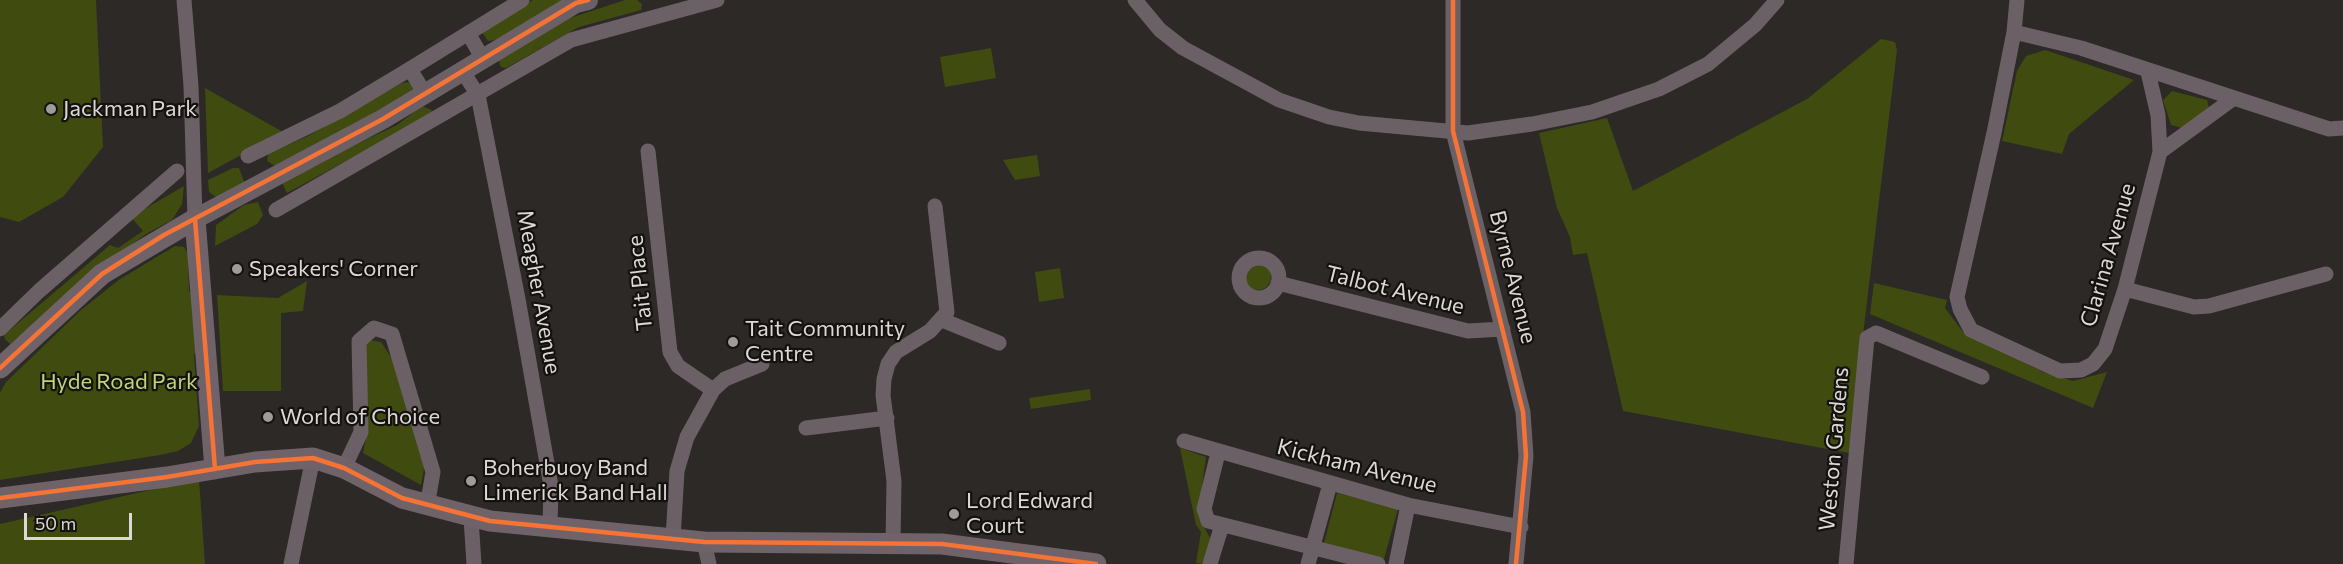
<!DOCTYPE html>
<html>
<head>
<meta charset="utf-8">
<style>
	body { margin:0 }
	#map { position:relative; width:2343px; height:564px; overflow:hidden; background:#2c2926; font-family:Commissioner,sans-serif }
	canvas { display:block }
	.scale { position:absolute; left:24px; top:513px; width:108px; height:27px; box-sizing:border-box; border:3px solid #dcd8d5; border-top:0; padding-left:8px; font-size:18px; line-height:21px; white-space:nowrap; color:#dcd8d5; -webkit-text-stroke:4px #14110f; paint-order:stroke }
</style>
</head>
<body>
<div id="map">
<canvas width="2343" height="564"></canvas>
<div class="scale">50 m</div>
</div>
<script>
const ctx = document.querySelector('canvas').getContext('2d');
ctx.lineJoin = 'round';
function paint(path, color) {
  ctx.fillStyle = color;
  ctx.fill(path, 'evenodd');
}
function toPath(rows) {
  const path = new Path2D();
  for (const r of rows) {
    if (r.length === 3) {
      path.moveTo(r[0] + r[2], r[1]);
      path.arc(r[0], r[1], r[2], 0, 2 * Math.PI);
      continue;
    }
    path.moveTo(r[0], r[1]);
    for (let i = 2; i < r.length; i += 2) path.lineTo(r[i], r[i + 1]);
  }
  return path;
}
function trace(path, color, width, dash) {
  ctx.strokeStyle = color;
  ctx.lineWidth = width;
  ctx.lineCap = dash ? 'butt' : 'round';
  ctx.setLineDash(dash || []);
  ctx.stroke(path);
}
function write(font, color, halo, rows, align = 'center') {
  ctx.font = font + ' Commissioner,sans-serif';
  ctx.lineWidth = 4.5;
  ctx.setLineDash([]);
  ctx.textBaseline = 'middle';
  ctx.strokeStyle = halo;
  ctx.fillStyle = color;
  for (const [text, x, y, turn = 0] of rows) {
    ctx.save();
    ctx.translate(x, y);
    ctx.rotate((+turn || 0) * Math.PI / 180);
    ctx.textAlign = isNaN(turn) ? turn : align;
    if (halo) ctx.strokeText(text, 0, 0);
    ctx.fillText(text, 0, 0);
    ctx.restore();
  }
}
paint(toPath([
	[0,0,96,0,103,147,63,197,19,222,0,217],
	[533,0,567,0,496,40,488,41,481,31],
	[625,0,637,0,642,4,641,10,579,27,506,68,501,67,498,58,564,20],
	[1881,39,1895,42,1897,50,1849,453,1623,411,1587,253,1573,255,1570,237,1557,208,1539,133,1607,118,1633,191,1807,99],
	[991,48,996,78,945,87,940,57],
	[2045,50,2134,80,2069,134,2062,154,2002,141,2017,71,2026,56],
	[411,82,416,88,410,96,275,166,267,161,268,154,308,136,402,83],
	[205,88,283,132,208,173],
	[2172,91,2207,100,2209,108,2182,128,2171,125,2163,100],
	[422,106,432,110,429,116,287,193,282,183,287,177,397,125],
	[1037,155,1040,176,1015,180,1003,160],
	[233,168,239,168,245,184,217,198,209,192,208,180],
	[184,186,182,204,172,220,146,234,97,270,10,344,5,339,4,335,110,245,118,248,143,231,131,217],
	[258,202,263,215,257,224,215,246,216,225,244,205],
	[175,246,184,247,188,254,189,291,194,294,198,346,194,355,199,426,191,443,178,451,160,455,0,480,0,393,6,382,81,310,120,279],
	[1258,277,13],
	[1060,268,1064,298,1039,302,1035,272],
	[307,281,303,311,281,313,281,391,223,391,217,295,278,298],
	[1874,283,1947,300,1945,308,1963,332,2043,372,2073,381,2107,372,2093,408,1870,314],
	[369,340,381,342,393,360,425,464,421,485,363,453,368,428,363,348],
	[1090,389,1091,400,1031,409,1029,398],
	[1180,448,1206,457,1198,516,1210,538,1204,564,1196,563,1201,532,1196,525],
	[199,479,205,564,0,564,0,524],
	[1337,493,1398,509,1384,559,1324,543]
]), '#404b10');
trace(toPath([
	[184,0,191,86,195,219],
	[1135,0,1160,30,1183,48,1279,100,1329,117,1359,123,1468,133,1532,124,1592,112,1659,89,1708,64,1755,25,1777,0],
	[1453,0,1453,131,1523,412,1526,456,1516,564],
	[2017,0,2014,32,1994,133,1957,297,1960,309,1971,330,2060,371,2081,370,2093,364,2105,349,2125,289,2160,152,2158,115,2148,72],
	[2014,32,2081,48,2329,129,2343,128],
	[468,33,483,59],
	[410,69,522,0],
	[463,72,478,95,518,299,551,486,550,525],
	[648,151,670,352,678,366,713,390],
	[2160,152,2234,98],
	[248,156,340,111,410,69,425,94],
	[276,210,571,40,717,0],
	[1259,278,20],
	[1278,283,1468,331,1503,329],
	[2125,289,2194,307,2209,306,2326,274],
	[942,320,999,343],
	[0,329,39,291,177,171],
	[806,428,887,418],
	[1184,441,1408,505,1521,527],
	[1218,453,1204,509,1208,521,1378,564],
	[344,468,361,432,359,341,374,328,392,334,433,472,427,507],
	[471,518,474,564],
	[673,539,677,471,687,437,713,390,725,379,762,364],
	[704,542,709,564],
	[893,543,894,481,883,395,884,379,888,364,896,352,930,331,947,312,935,206],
	[291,564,313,458],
	[1210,564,1222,525],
	[1308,564,1330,484],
	[1396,564,1408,505],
	[1846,564,1867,338,1876,333,1982,377]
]), '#6c6067', 15);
trace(toPath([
	[195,219,383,119,576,3,588,0]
]), '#6c6067', 20);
trace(toPath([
	[0,368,102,274,195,219,215,469],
	[0,498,167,477,255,462,313,458,344,468,402,498,490,521,704,542,942,544,1096,564]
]), '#6f6269', 21);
trace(toPath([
	[1453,0,1453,131,1523,412,1526,456,1516,564],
	[195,219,215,469],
	[0,368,102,274,164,235,383,119,576,3,588,0],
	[0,498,167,477,255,462,313,458,344,468,402,498,490,521,704,542,942,544,1096,564]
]), '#f57335', 4.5);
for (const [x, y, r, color] of [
	[51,109,6,"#9e9b98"],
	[237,269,6,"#9e9b98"],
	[733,342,6,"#9e9b98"],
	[268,417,6,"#9e9b98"],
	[471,481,6,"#9e9b98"],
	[954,514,6,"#9e9b98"]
]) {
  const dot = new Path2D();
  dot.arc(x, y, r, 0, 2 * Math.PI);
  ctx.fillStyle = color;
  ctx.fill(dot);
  trace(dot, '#14110f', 2);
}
write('22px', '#dcd8d5', '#14110f', [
	["Jackman Park",63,109],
	["Speakers' Corner",249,269],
	["Tait Community",745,329],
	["Centre",745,354],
	["World of Choice",280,417],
	["Boherbuoy Band",483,468],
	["Limerick Band Hall",483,493],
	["Lord Edward",966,501],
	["Court",966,526]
], 'left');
write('22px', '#dcd8d5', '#14110f', [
	["Clarina Avenue",2108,255,-74],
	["Byrne Avenue",1513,277,76],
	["Tait Place",640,283,-96],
	["Talbot Avenue",1395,290,14],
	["Meagher Avenue",539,292,80],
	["Weston Gardens",1834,449,-85],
	["Kickham Avenue",1357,466,14]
]);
write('22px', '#bed476', '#14110f', [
	["Hyde Road Park",119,382]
]);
</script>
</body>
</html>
